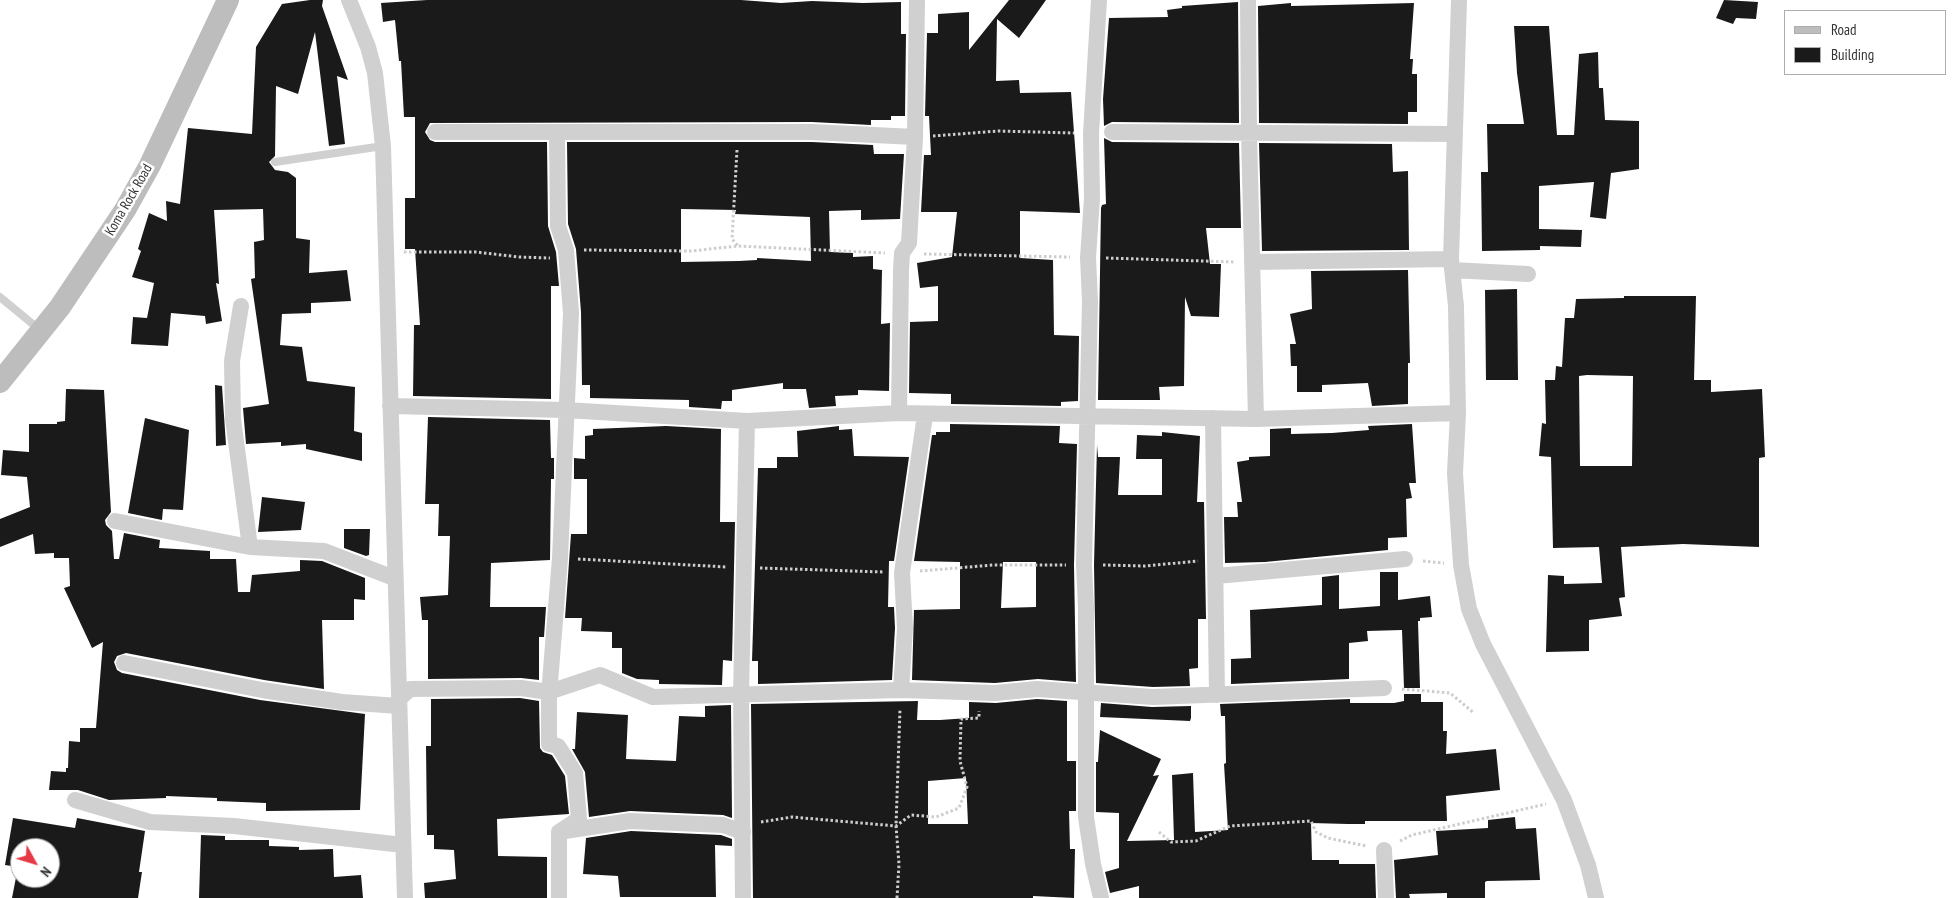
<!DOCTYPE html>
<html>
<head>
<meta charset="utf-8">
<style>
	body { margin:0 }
	#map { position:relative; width:1957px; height:898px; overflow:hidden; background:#fff; font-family:"PT Sans Narrow",sans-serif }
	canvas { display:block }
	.legend { position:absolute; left:1784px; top:10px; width:162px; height:65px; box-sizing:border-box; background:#fff; border:1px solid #adadad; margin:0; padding:6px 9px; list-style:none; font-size:15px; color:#333 }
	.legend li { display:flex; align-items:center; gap:10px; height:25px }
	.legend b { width:25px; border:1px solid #adadad }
	.north { position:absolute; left:10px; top:838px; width:50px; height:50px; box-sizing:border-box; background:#fff; border:1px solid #adadad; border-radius:50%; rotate:129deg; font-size:14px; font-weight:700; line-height:20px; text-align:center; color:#333 }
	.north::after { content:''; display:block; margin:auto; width:18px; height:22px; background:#e63946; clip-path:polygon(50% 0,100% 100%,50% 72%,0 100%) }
</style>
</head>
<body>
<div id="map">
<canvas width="1957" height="898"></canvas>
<ul class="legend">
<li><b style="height:6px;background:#bdbdbd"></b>Road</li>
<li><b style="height:14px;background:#1a1a1a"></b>Building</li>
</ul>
<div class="north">N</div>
</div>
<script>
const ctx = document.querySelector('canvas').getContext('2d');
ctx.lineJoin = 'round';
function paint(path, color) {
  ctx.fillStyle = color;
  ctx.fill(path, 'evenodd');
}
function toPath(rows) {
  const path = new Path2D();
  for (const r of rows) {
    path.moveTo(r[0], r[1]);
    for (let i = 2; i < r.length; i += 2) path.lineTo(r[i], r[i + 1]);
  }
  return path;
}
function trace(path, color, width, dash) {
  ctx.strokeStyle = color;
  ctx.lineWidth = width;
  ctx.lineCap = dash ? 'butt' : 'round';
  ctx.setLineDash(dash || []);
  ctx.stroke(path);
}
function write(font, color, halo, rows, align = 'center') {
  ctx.font = font + ' "PT Sans Narrow",sans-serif';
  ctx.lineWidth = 5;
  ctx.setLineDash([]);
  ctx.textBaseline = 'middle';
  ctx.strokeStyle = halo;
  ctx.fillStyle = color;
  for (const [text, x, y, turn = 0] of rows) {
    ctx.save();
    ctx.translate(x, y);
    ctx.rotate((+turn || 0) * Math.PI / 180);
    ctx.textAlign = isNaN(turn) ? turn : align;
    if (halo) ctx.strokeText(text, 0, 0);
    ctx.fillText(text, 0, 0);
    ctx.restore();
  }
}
paint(toPath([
	[310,0,323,0,322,6,348,80,337,76,345,144,329,146,315,32,298,94,276,86,275,156,269,162,275,170,288,172,296,178,296,238,310,240,309,273,347,270,351,301,311,303,311,313,282,314,280,345,302,347,307,381,355,387,354,431,362,433,362,461,306,449,306,444,281,446,281,442,246,444,243,408,269,404,251,279,255,278,254,242,264,240,263,209,214,210,219,284,216,283,222,321,206,324,205,316,171,313,168,346,131,344,133,317,147,318,154,283,132,277,141,251,138,249,149,213,167,221,166,201,180,204,188,128,252,134,256,47,282,4],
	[427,0,741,0,781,3,812,1,863,3,901,2,901,34,906,34,905,116,891,116,891,120,871,120,871,125,812,122,430,123,425,132,430,140,435,142,547,142,548,226,556,252,559,286,551,286,551,399,413,396,414,325,420,325,415,249,405,249,405,198,415,198,415,117,404,117,401,61,399,61,395,20,383,22,381,3],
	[1009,0,1046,0,1019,38,997,19,996,81,1019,80,1020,93,1071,92,1080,213,1020,211,1020,258,1053,260,1054,335,1079,336,1078,401,1061,402,1061,406,951,404,951,394,909,393,910,322,938,321,938,286,920,288,917,263,952,257,957,212,921,212,924,155,931,155,929,116,925,116,927,33,938,33,938,14,969,12,969,50],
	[1724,0,1758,2,1756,19,1736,18,1733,24,1716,18],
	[1238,2,1239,123,1112,122,1104,126,1103,99,1109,18,1168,17,1167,10,1182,8,1182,6],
	[1291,3,1291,6,1414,3,1410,59,1413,59,1412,74,1417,74,1417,112,1408,112,1408,124,1259,123,1258,6],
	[1514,26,1549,26,1557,135,1574,135,1579,54,1598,52,1599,88,1603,88,1605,120,1639,121,1639,169,1611,173,1606,219,1590,217,1594,182,1539,186,1539,229,1582,230,1581,247,1540,246,1540,250,1482,251,1481,172,1488,172,1487,124,1524,124,1517,73],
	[1104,138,1112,142,1239,143,1241,228,1206,228,1210,264,1221,264,1219,317,1191,316,1185,297,1184,386,1159,387,1160,400,1098,400,1101,208,1102,205,1106,204],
	[567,142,812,142,873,145,874,154,904,154,900,219,861,220,861,210,829,211,830,252,853,253,853,257,873,256,873,269,882,270,881,324,890,323,889,391,858,390,858,395,835,396,836,406,809,408,806,389,783,389,783,383,732,390,732,401,722,401,721,409,689,407,689,400,590,398,590,385,582,385,581,312,576,249,568,224],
	[681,209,736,210,735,214,810,217,811,261,757,258,757,260,739,261,681,262],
	[1259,143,1392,144,1393,172,1408,171,1409,250,1262,251],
	[1408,270,1410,363,1408,363,1408,404,1372,406,1368,383,1322,385,1322,392,1297,392,1297,366,1291,366,1290,344,1296,344,1290,314,1312,309,1311,271],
	[1517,289,1518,380,1486,380,1485,290],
	[1624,296,1696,296,1694,380,1711,380,1711,392,1762,389,1765,457,1759,458,1759,547,1683,544,1621,547,1625,597,1619,598,1622,616,1589,620,1589,651,1546,652,1548,575,1564,576,1564,584,1602,583,1599,547,1553,548,1551,457,1539,456,1542,423,1546,424,1545,380,1555,380,1556,366,1562,367,1565,318,1574,318,1576,299,1624,298],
	[1587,375,1633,376,1632,466,1580,466,1579,376],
	[215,385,222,386,226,445,216,446],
	[66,389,104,390,111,512,105,520,106,525,112,531,114,559,119,559,124,533,160,540,159,548,210,551,210,559,236,559,238,592,250,592,252,575,300,571,300,560,322,561,365,578,365,600,354,599,354,620,322,620,324,689,264,680,126,653,117,656,114,662,117,670,122,673,260,700,365,714,360,810,266,811,266,803,217,801,217,798,166,796,166,798,109,800,78,790,49,790,51,771,66,772,66,768,68,768,69,741,80,742,80,728,96,728,103,642,92,648,64,588,70,586,69,558,54,558,54,553,35,554,33,534,0,547,0,519,30,507,27,477,1,475,3,450,29,452,29,424,57,424,57,422,65,421],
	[428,417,550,420,551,458,554,458,554,479,551,479,550,560,491,563,490,607,546,607,544,637,539,637,539,680,521,678,428,679,428,620,422,620,420,597,448,595,450,536,438,536,439,504,425,504],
	[145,418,189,430,183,510,163,509,162,520,128,513],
	[950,424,1060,426,1059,443,1077,444,1074,565,1076,682,1038,679,995,683,912,680,914,610,960,609,960,562,914,561,932,435,936,435,936,432,950,432],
	[1003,562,1036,562,1036,607,1001,608],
	[1412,424,1416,483,1409,483,1412,498,1406,499,1407,537,1388,538,1388,550,1265,562,1225,563,1224,517,1238,517,1237,502,1242,502,1237,462,1249,460,1249,457,1270,456,1270,429,1291,428,1291,434,1332,433,1369,430,1368,426],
	[666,426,721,429,720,522,735,522,732,661,723,660,722,685,659,684,659,680,637,679,622,673,622,648,612,648,612,632,581,631,582,618,565,618,571,534,587,534,587,479,574,479,574,458,585,459,585,436,593,435,593,429],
	[839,426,839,430,852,429,854,456,909,457,894,561,889,561,888,607,894,607,895,628,892,680,758,684,758,661,752,661,758,468,777,468,777,457,798,457,797,431],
	[1162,432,1200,436,1197,502,1204,502,1206,619,1198,619,1198,668,1189,669,1190,686,1153,687,1096,683,1094,565,1097,445,1098,457,1120,457,1118,495,1162,495,1162,459,1136,459,1137,435,1162,436],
	[262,497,305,502,301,530,258,532],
	[344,529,370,529,369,555,366,556,344,548],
	[1380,572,1398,572,1398,600,1430,596,1432,617,1420,618,1420,621,1418,621,1420,688,1404,688,1402,630,1367,631,1368,641,1349,643,1349,679,1231,684,1231,659,1251,658,1250,610,1322,605,1322,577,1339,575,1339,609,1380,606],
	[1404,694,1421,694,1421,702,1443,702,1443,731,1447,731,1446,754,1496,749,1500,790,1446,796,1447,821,1365,821,1365,824,1348,824,1311,823,1312,860,1339,860,1339,864,1375,864,1376,898,1139,898,1139,886,1110,893,1105,872,1119,868,1119,813,1096,812,1096,762,1098,762,1100,730,1161,759,1153,776,1159,775,1127,841,1174,840,1172,775,1193,773,1195,832,1228,830,1224,764,1226,763,1225,716,1221,716,1220,704,1350,699,1350,703,1394,703,1404,701],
	[520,698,539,701,540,748,543,752,552,755,565,776,569,814,497,819,498,856,547,857,547,898,425,898,424,883,456,879,454,850,434,849,434,835,427,835,426,746,431,746,431,699],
	[1037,699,1067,701,1067,761,1076,761,1076,811,1069,811,1070,849,1075,849,1074,898,1033,896,1033,898,753,898,751,704,918,701,917,720,940,720,969,718,969,702,996,703],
	[966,778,968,824,928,824,928,781],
	[1101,703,1152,707,1191,706,1191,718,1190,721,1100,717],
	[731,705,732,818,723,815,630,811,589,817,585,772,572,749,575,749,577,712,628,715,626,759,676,761,679,716,705,717,705,706],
	[1515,817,1516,829,1536,828,1540,880,1487,881,1485,882,1485,898,1447,898,1447,893,1409,894,1410,898,1396,898,1394,860,1438,855,1436,831,1488,828,1488,820],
	[13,818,75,828,77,818,145,831,139,872,142,872,138,898,12,898,18,867,5,865],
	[20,848,50,848,50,878,20,878],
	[631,831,721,835,732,839,732,846,715,845,716,897,620,897,618,876,583,874,586,838],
	[201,835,225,836,225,840,269,840,269,846,299,847,299,850,333,849,334,877,361,875,363,898,199,898]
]), '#1a1a1a');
trace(toPath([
	[933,136,998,131,1074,133],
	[737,150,732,239,738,246],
	[584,250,691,251,738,246,885,253],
	[404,252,476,252,519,257,550,258],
	[924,254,1070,257],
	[1106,258,1235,262],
	[578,559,727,567],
	[1423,561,1444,563],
	[1103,565,1145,566,1198,561],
	[760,568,884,572],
	[920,571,993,565,1066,565],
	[1402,689,1450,693,1474,713],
	[761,822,792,817,896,826,911,815,936,817,959,808,967,787,960,761,961,719,979,718,979,711],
	[1159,832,1171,842,1196,841,1230,826,1311,821,1316,832,1328,838,1366,846],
	[1400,841,1412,835,1546,804],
	[897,898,899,864,896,826,900,709]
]), '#cdcdcd', 3, [2.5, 2.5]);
trace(toPath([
	[275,162,383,146],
	[0,297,40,330]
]), '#d0d0d0', 8);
trace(toPath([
	[349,0,368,47,375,73,383,146,405,898],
	[1099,0,1091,134,1092,198,1088,258,1090,301,1084,565,1086,608,1086,817,1093,864,1101,898],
	[1248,0,1249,133,1256,419],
	[1459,0,1451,259,1456,306,1458,413,1455,473,1461,565,1469,609,1483,644,1564,800,1588,865,1596,898],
	[435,132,812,132,915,137],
	[557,132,558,226,566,250,571,313,560,558,549,695,549,744,558,746,575,773,579,819,559,832,559,898],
	[1112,132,1455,134],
	[1252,262,1451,259],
	[1452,270,1528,274],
	[241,306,232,361,233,419,250,547],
	[390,406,566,410,747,421,899,413,1256,419,1458,413],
	[899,413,901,271,902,253,909,243,915,137,917,0],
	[1213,418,1217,695],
	[115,521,250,547,324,551,394,578],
	[1216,576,1405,559],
	[124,663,262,690,342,702,399,706],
	[901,690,905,628,902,573,925,415],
	[400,698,410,689,521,688,549,692,600,675,653,697,901,690,995,693,1037,689,1153,697,1384,688],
	[75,800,150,822,234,826,403,845],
	[565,831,630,821,723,825,743,832],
	[1384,850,1386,898],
	[743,898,741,695,747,421]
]), '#d0d0d0', 16);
trace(toPath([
	[0,382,60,307,125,210,150,165,228,0]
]), '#bdbdbd', 22);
write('14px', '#333', '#fff', [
	["Koma Rock Road",129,200,-60]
]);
</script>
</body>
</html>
